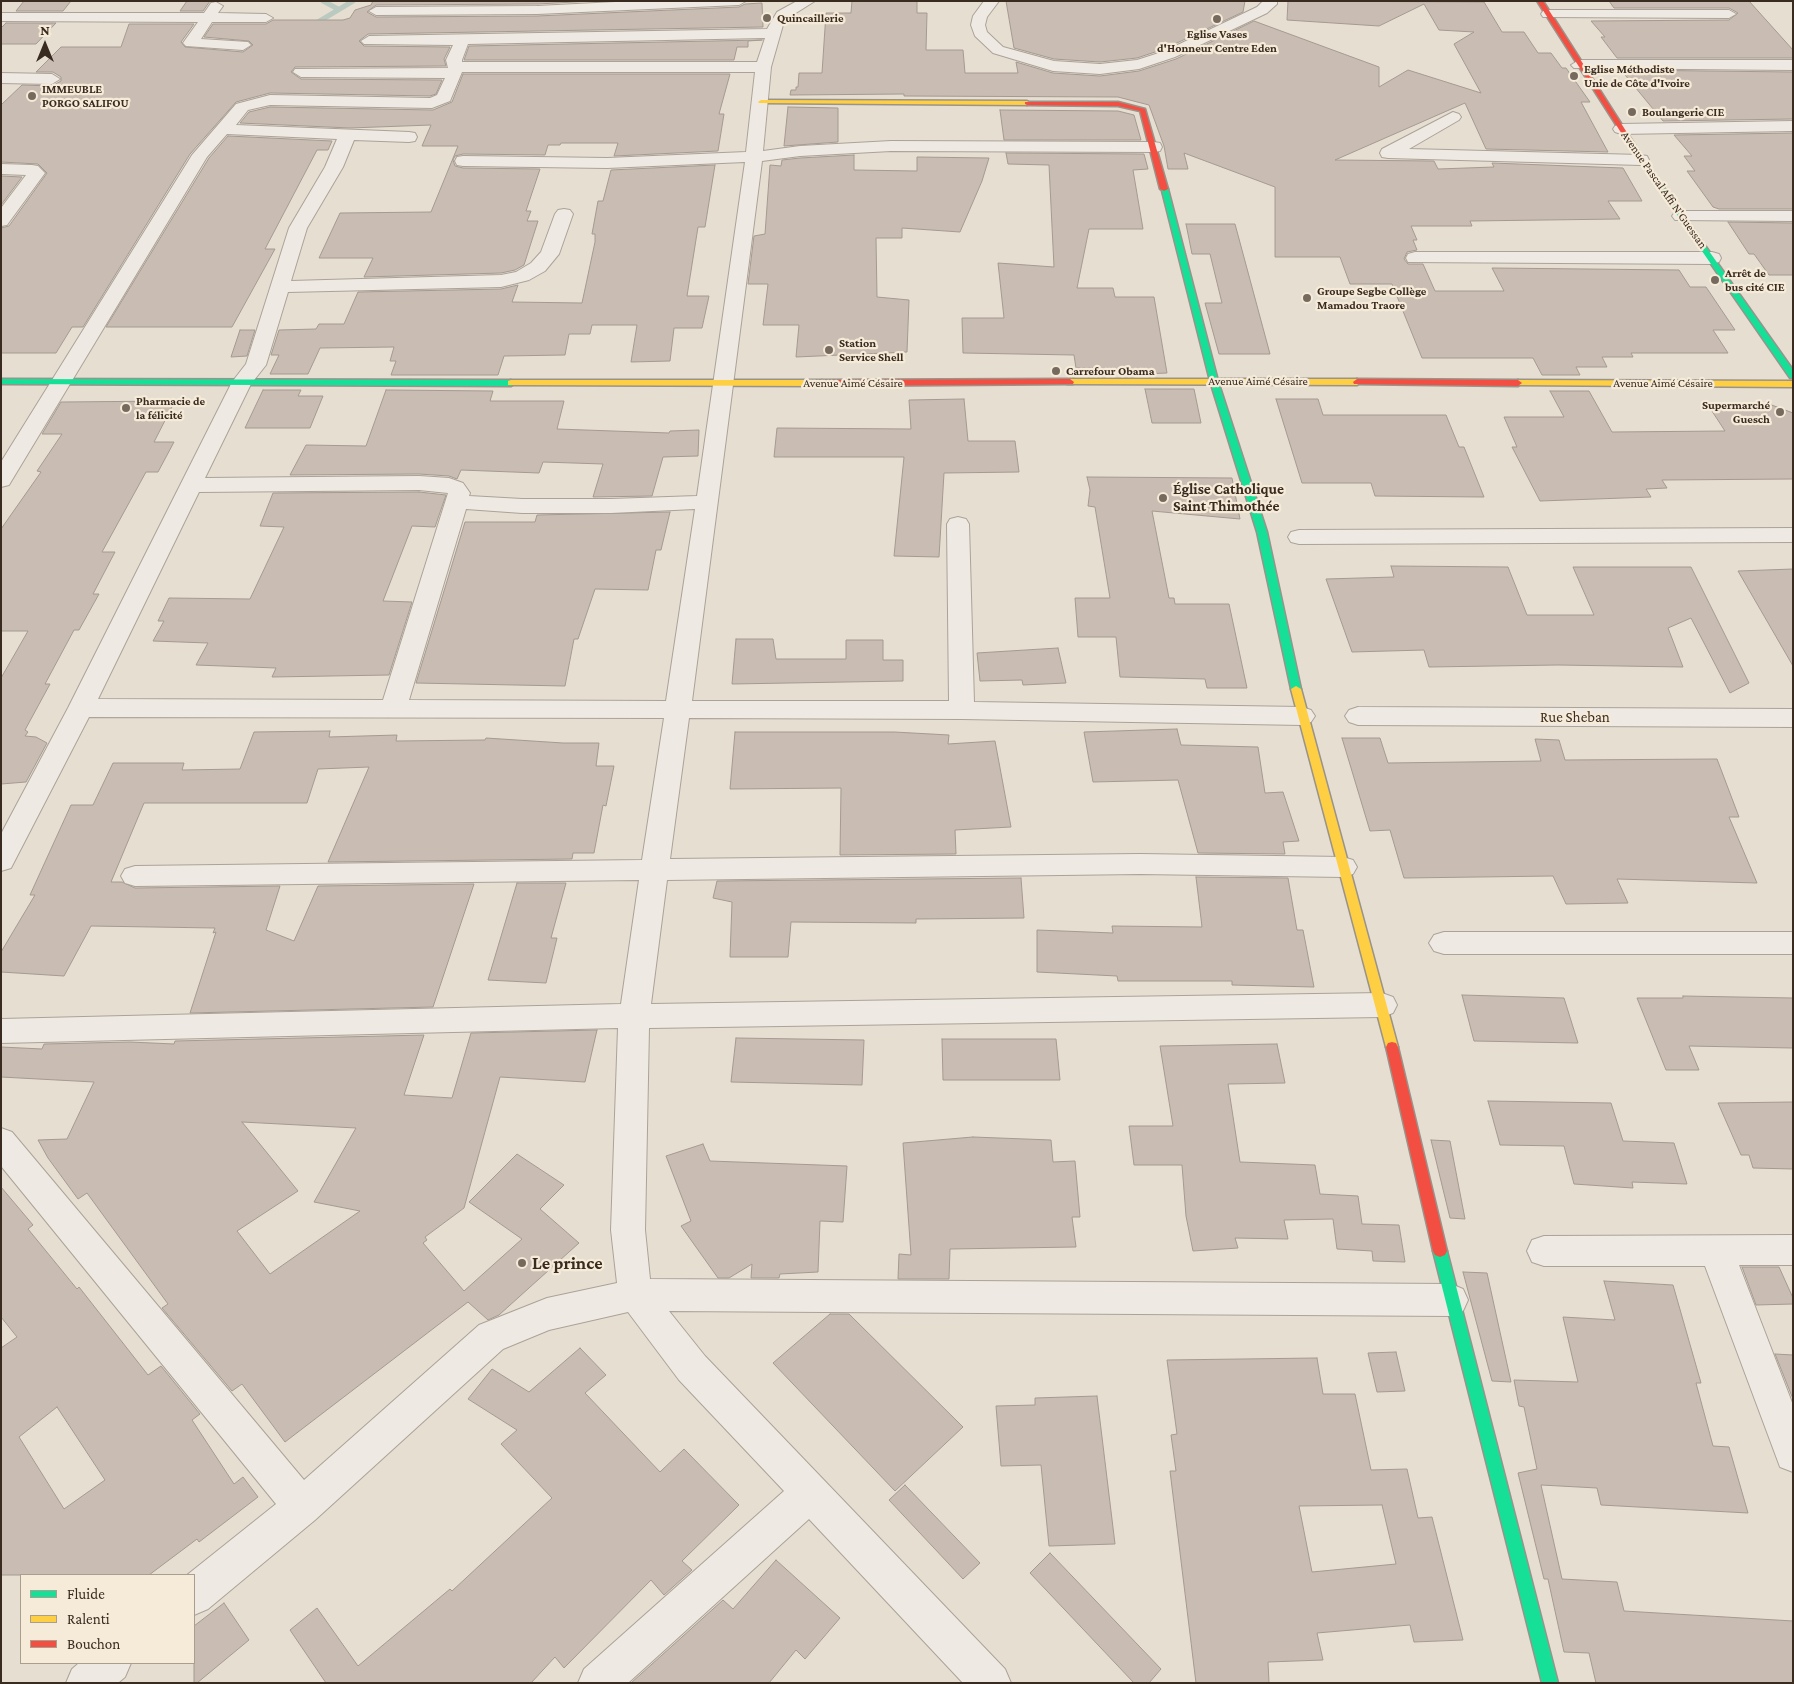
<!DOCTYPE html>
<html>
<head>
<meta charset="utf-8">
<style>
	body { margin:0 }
	#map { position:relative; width:1794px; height:1684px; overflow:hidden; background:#e5ded1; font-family:"Crimson Pro",serif }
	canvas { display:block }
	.frame { position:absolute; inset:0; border:2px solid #3a2b21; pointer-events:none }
	.legend { position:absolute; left:20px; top:1574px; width:175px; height:90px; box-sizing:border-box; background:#f5ebd8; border:1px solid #aa9e8f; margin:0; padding:6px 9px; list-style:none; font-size:15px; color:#3a2b21 }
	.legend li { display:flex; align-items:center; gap:10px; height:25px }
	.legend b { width:25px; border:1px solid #aa9e8f }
	.north { position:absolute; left:20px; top:20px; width:50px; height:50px; -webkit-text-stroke:4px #f5ebd8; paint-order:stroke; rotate:0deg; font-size:14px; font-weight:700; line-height:20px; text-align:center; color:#3a2b21 }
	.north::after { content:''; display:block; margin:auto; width:18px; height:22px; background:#3a2b21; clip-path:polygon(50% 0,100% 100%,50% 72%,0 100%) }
</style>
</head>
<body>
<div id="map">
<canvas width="1794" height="1684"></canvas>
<div class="frame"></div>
<ul class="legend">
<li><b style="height:6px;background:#16e098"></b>Fluide</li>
<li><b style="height:6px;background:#ffcf43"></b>Ralenti</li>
<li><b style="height:6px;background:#f24e42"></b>Bouchon</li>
</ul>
<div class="north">N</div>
</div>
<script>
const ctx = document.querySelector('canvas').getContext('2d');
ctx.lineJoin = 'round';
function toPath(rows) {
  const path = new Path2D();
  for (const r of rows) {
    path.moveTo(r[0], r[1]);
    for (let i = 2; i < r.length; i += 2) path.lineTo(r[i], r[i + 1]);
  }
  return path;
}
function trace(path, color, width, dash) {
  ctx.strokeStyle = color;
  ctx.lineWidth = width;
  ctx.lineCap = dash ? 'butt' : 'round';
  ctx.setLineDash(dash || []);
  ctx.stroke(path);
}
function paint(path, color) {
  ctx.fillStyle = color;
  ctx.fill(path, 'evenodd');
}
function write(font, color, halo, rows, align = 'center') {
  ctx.font = font + ' "Crimson Pro",serif';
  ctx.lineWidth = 4.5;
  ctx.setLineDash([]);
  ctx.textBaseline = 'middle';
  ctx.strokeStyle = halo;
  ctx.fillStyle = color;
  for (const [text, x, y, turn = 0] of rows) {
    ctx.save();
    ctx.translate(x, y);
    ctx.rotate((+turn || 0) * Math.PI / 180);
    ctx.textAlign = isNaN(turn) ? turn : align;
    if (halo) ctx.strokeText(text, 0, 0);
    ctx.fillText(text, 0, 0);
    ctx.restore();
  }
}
trace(toPath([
	[323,1,338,9],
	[313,25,353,1]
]), '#bbcac0', 5);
const building = toPath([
	[24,1,71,1,63,11,16,11,24,1],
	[187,1,210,1,203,11,180,11,187,1],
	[373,1,593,1,537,4,376,5,367,12,376,17,537,16,739,7,745,4,762,3,763,27,368,34,359,41,364,46,450,47,444,59,446,66,295,67,291,72,301,79,442,80,436,94,430,96,270,93,236,102,190,154,83,327,72,327,56,353,1,353,1,228,9,226,47,173,38,164,1,162,1,105,22,85,52,86,61,81,61,77,53,72,36,72,61,47,121,47,129,24,194,24,181,42,185,47,243,52,253,45,249,41,204,37,213,24,266,24,273,20,343,20,350,18,355,10,371,5,373,1],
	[852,1,917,1,917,13,927,13,926,50,963,50,965,73,1018,73,1016,62,1053,73,1100,76,1139,71,1176,59,1254,21,1379,67,1379,87,1408,70,1481,93,1454,44,1474,32,1439,30,1424,4,1379,26,1287,20,1288,1,1484,2,1502,32,1524,32,1538,53,1551,53,1562,68,1566,68,1590,102,1581,102,1608,152,1486,149,1465,103,1335,160,1434,161,1438,169,1494,167,1492,163,1623,168,1642,201,1608,201,1620,219,1470,221,1472,226,1411,226,1417,240,1413,240,1417,250,1407,252,1404,259,1408,264,1423,264,1435,291,1504,291,1492,268,1679,270,1690,287,1706,287,1735,330,1713,330,1728,353,1631,353,1633,357,1602,357,1607,367,1576,367,1580,375,1542,375,1533,358,1422,358,1392,284,1350,284,1340,257,1275,257,1275,187,1184,153,1188,169,1168,169,1164,146,1149,105,1118,97,904,96,904,94,790,95,791,90,796,90,796,87,798,87,799,73,822,73,826,13,851,13,852,1],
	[1006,1,1245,1,1243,12,1164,49,1137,58,1100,62,1054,59,1014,48,1006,1],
	[1609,1,1749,1,1793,50,1793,58,1617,58,1601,37,1605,37,1591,21,1729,20,1738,13,1729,8,1614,8,1609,1],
	[6,23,56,23,36,44,1,44,1,28,6,23],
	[762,40,748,41,748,47,737,47,734,60,464,60,469,46,762,40],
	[1621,70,1793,72,1793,119,1663,121,1621,70],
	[463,74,730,74,719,114,724,114,718,151,614,156,618,143,561,143,560,145,548,145,545,155,463,154,455,156,453,160,455,166,463,168,540,169,526,211,531,211,527,221,538,221,524,265,515,270,501,273,364,277,373,258,319,258,340,213,431,212,458,146,422,146,431,125,350,128,240,123,249,112,270,107,433,110,452,102,463,74],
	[788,107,838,108,838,142,784,146,788,107],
	[1000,110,1118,111,1134,115,1141,140,1004,140,1000,110],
	[1793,133,1793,209,1719,209,1713,207,1687,171,1695,171,1684,156,1692,156,1674,135,1793,133],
	[228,136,332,141,328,150,317,150,265,249,275,249,232,327,106,327,209,158,228,136],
	[1006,153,1144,154,1148,169,1133,170,1143,229,1089,229,1077,288,1113,288,1115,297,1154,297,1167,373,1143,374,1142,369,1137,369,1076,368,1074,355,963,353,962,318,1004,318,998,263,1054,267,1049,165,1008,164,1006,153],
	[854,155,854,170,917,171,917,157,989,158,982,181,960,232,902,228,902,238,876,238,877,297,909,300,907,352,796,357,799,325,763,325,768,284,748,284,754,236,765,234,770,165,781,166,782,160,800,158,854,155],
	[715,165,705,227,698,227,687,296,709,296,702,328,674,328,670,361,631,362,637,325,592,325,590,334,569,334,565,355,504,356,498,375,391,375,396,361,390,361,394,347,320,348,308,374,270,374,279,355,271,355,279,330,316,329,319,324,344,324,358,292,501,289,518,285,512,302,582,303,595,242,595,234,592,234,598,201,603,201,611,170,715,165],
	[1,176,22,177,1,205,1,176],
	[1728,222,1793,223,1793,275,1769,275,1754,254,1749,254,1728,222],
	[1186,224,1235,224,1270,354,1219,354,1205,303,1222,303,1210,254,1192,254,1186,224],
	[240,330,255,330,247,356,231,357,240,330],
	[1145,389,1194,389,1201,423,1152,423,1145,389],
	[263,390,301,390,298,396,323,396,310,428,245,428,263,390],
	[386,390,493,391,490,401,564,401,557,429,669,433,670,431,699,430,698,456,663,457,652,496,593,497,603,464,543,462,539,473,461,470,457,479,449,476,419,474,290,475,306,445,366,446,386,390],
	[1550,391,1589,391,1612,432,1725,431,1708,405,1769,404,1793,413,1793,479,1662,480,1667,488,1646,489,1651,497,1540,501,1512,447,1517,447,1504,417,1564,417,1550,391],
	[964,399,968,441,1015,441,1019,472,944,473,939,557,894,556,904,457,774,457,777,428,911,429,909,400,964,399],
	[1276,399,1318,399,1323,415,1446,415,1459,447,1464,447,1484,497,1375,496,1371,483,1302,483,1276,399],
	[175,401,154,442,174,442,158,472,146,472,102,552,115,552,93,594,99,594,79,630,74,630,45,684,50,684,25,730,28,732,25,736,36,737,47,743,26,782,1,784,1,678,28,631,1,631,1,529,41,472,37,471,62,434,42,434,61,402,175,401],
	[1087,477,1232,478,1240,519,1152,511,1169,598,1174,598,1175,604,1229,604,1247,688,1207,688,1205,679,1120,677,1116,637,1078,637,1075,598,1110,598,1095,507,1088,506,1090,490,1087,477],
	[419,492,446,495,435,527,412,526,383,601,412,602,389,675,272,677,276,668,196,665,208,643,153,641,164,621,158,621,169,598,250,599,284,527,260,526,273,493,419,492],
	[670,512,661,550,656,550,648,590,595,589,578,639,574,639,565,686,416,683,465,522,535,522,537,515,670,512],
	[1391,566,1508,567,1527,615,1594,615,1573,567,1691,567,1749,683,1730,693,1691,618,1668,628,1683,667,1558,665,1429,667,1424,650,1352,652,1326,579,1394,577,1391,566],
	[1793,569,1793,666,1738,571,1793,569],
	[736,639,773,639,776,659,846,659,846,640,883,640,883,660,903,660,903,681,732,684,736,639],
	[1058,648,1066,683,1023,685,1022,680,980,681,977,653,1058,648],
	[1177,729,1181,745,1258,747,1265,793,1283,792,1299,841,1283,842,1285,854,1198,853,1178,780,1093,782,1084,732,1177,729],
	[330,731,329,737,397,735,396,741,485,740,486,738,563,743,599,743,596,766,614,766,606,806,603,805,594,853,573,853,572,859,328,862,369,767,318,769,307,803,144,803,111,882,122,882,135,888,280,886,266,930,294,941,318,886,474,884,433,1007,190,1013,216,932,213,933,215,928,91,926,64,976,1,972,1,952,35,895,30,895,71,805,93,805,113,763,184,763,182,770,240,769,254,732,330,731],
	[735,732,894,732,949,735,948,744,995,741,1011,827,955,830,956,854,840,855,841,788,730,789,735,732],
	[1342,738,1380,738,1388,763,1541,761,1535,739,1559,740,1565,760,1717,759,1739,817,1729,817,1757,883,1617,879,1628,903,1566,904,1553,876,1404,878,1390,830,1370,831,1342,738],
	[1196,877,1288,878,1297,930,1303,930,1314,987,1232,985,1232,981,1118,981,1117,976,1037,972,1037,930,1113,933,1112,926,1202,927,1196,877],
	[1021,878,1024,918,916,919,916,923,791,922,788,957,730,957,732,902,713,898,717,881,1021,878],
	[517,883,566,883,551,938,557,938,546,983,488,980,517,883],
	[1462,995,1564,998,1578,1043,1474,1041,1462,995],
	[1683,996,1793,998,1793,1048,1689,1046,1699,1070,1666,1070,1637,998,1683,998,1683,996],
	[597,1030,585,1082,500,1077,464,1208,425,1237,427,1240,423,1243,464,1291,522,1239,469,1202,517,1154,564,1185,540,1209,579,1243,499,1315,488,1320,468,1302,285,1442,242,1384,232,1391,162,1308,168,1304,87,1193,78,1199,48,1158,38,1140,67,1139,94,1082,1,1077,1,1047,42,1049,44,1044,130,1042,174,1044,175,1041,424,1035,404,1095,452,1098,471,1033,597,1030],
	[242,1122,356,1128,314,1202,360,1211,270,1274,237,1231,298,1191,242,1122],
	[736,1038,864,1040,862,1085,731,1082,736,1038],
	[942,1039,1056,1039,1060,1080,943,1080,942,1039],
	[1277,1044,1285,1083,1228,1084,1240,1162,1315,1165,1320,1194,1358,1196,1362,1224,1399,1225,1405,1262,1373,1261,1372,1251,1337,1249,1333,1219,1284,1220,1288,1239,1235,1238,1238,1248,1193,1251,1186,1216,1182,1165,1134,1165,1129,1126,1173,1126,1160,1046,1277,1044],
	[1488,1101,1611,1103,1623,1141,1674,1143,1687,1184,1632,1182,1633,1188,1574,1184,1564,1146,1500,1145,1488,1101],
	[1793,1102,1793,1169,1753,1168,1749,1155,1741,1155,1718,1103,1793,1102],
	[973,1137,1051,1140,1053,1162,1075,1161,1080,1217,1072,1217,1076,1247,950,1249,949,1279,898,1279,899,1254,911,1255,903,1143,973,1137],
	[1431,1140,1450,1141,1465,1219,1450,1218,1431,1140],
	[703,1144,710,1161,847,1166,843,1222,820,1221,818,1272,780,1274,779,1278,751,1278,752,1264,729,1278,718,1278,681,1226,691,1221,666,1156,703,1144],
	[1,1187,33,1225,28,1229,77,1289,79,1287,148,1375,161,1366,200,1414,192,1420,234,1484,243,1477,258,1497,199,1542,197,1539,149,1575,1,1575,1,1348,17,1337,1,1317,1,1187],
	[57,1407,105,1480,64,1509,19,1437,57,1407],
	[1742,1267,1779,1267,1793,1298,1793,1304,1756,1305,1742,1267],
	[1463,1272,1487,1273,1511,1382,1492,1381,1463,1272],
	[1604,1281,1673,1285,1701,1383,1696,1383,1713,1446,1729,1447,1748,1513,1601,1505,1597,1488,1541,1485,1562,1579,1617,1582,1624,1611,1793,1621,1793,1683,1596,1683,1589,1653,1564,1652,1548,1579,1544,1579,1518,1473,1537,1469,1524,1407,1519,1406,1514,1380,1578,1382,1563,1317,1615,1320,1604,1281],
	[830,1314,849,1314,963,1427,895,1491,773,1363,830,1314],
	[580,1348,606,1375,585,1393,660,1472,684,1449,739,1505,682,1561,692,1570,664,1595,651,1580,564,1668,555,1657,531,1683,326,1683,290,1630,317,1608,358,1666,450,1589,452,1591,552,1498,501,1444,517,1430,468,1399,492,1369,529,1392,580,1348],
	[1396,1352,1405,1391,1377,1392,1368,1353,1396,1352],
	[1775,1354,1793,1355,1793,1399,1775,1354],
	[1317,1358,1323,1394,1355,1394,1371,1470,1407,1469,1418,1518,1432,1517,1463,1640,1414,1642,1410,1625,1317,1633,1323,1660,1268,1662,1269,1683,1196,1683,1170,1471,1176,1471,1171,1435,1177,1434,1167,1360,1317,1358],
	[1382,1505,1396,1564,1312,1572,1299,1506,1382,1505],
	[1097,1396,1115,1544,1049,1546,1041,1465,1001,1466,996,1406,1035,1405,1035,1398,1097,1396],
	[905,1485,980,1563,963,1579,889,1500,905,1485],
	[1050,1553,1161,1669,1149,1683,1134,1683,1030,1573,1050,1553],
	[776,1560,840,1618,805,1659,796,1650,769,1683,631,1683,723,1600,733,1609,776,1560],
	[224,1603,249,1640,197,1683,194,1683,194,1626,224,1603]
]);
paint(building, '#c9bcb2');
trace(building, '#a69a90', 1);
const street = toPath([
	[635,1,746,1,739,5,537,14,376,15,369,11,376,7,537,6,635,1],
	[797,1,815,1,788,18,783,25,771,67,763,151,800,146,891,141,1154,142,1160,143,1162,147,1160,151,1154,152,891,151,800,156,762,161,692,701,949,701,947,524,950,519,958,517,966,519,969,524,974,702,1302,707,1311,710,1315,716,1311,722,1302,725,962,719,689,718,670,859,1140,854,1343,857,1353,860,1357,867,1353,874,1343,877,1140,874,667,880,651,1004,1382,993,1393,997,1397,1005,1393,1013,1382,1017,649,1028,645,1230,650,1279,1451,1284,1463,1289,1468,1300,1463,1311,1451,1316,669,1311,705,1356,1005,1669,1011,1683,963,1683,809,1519,628,1683,578,1683,584,1669,784,1491,679,1380,628,1312,549,1330,503,1349,315,1520,208,1609,194,1615,194,1575,187,1575,276,1504,1,1166,1,1128,12,1132,304,1480,479,1325,547,1298,617,1283,611,1230,618,1028,1,1043,1,1019,621,1004,639,880,135,886,125,883,121,876,125,869,135,866,642,860,664,718,89,717,11,868,1,871,1,834,68,708,232,382,246,364,289,228,325,167,337,139,227,134,207,157,12,480,9,485,1,487,1,462,192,155,236,104,270,95,430,98,437,95,445,78,301,77,293,72,295,69,448,68,446,60,453,45,364,44,361,41,369,36,767,29,777,12,797,1],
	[765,38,757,62,462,62,462,60,468,44,765,38],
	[462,72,755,72,746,152,607,158,463,156,457,157,455,161,457,165,463,166,607,168,745,162,697,496,611,499,522,499,469,496,470,493,463,483,449,478,419,476,205,478,251,384,266,365,288,292,501,287,529,280,545,271,559,254,573,214,570,210,564,209,558,210,555,214,541,252,531,263,516,272,501,275,291,281,307,228,343,167,354,140,409,142,415,141,417,137,415,133,409,132,236,125,248,110,270,105,432,108,450,101,462,72],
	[419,490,448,493,383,700,98,699,199,492,419,490],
	[466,509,522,513,611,513,695,509,666,701,409,700,466,509],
	[984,1,999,1,987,17,985,25,987,32,1003,47,1054,61,1100,64,1137,60,1165,51,1257,7,1263,1,1277,1,1277,4,1267,13,1175,57,1139,69,1100,74,1053,71,993,53,975,36,971,25,973,16,984,1],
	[216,2,223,6,218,13,266,14,273,18,266,22,212,22,201,39,248,42,251,45,243,50,186,46,183,43,198,22,1,21,1,13,204,13,211,3,216,2],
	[1548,10,1729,10,1736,14,1729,18,1543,17,1541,14,1543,11,1548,10],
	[1579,60,1793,60,1793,70,1574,68,1571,65,1579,60],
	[1,73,52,74,60,79,52,84,1,83,1,73],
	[1453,112,1459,114,1461,117,1459,120,1409,149,1641,155,1647,156,1649,160,1647,164,1641,165,1388,158,1382,157,1380,153,1382,149,1453,112],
	[1793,121,1793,131,1621,134,1615,132,1613,129,1615,126,1621,124,1793,121],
	[1,164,32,165,38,166,45,173,7,225,1,226,1,208,26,175,1,174,1,164],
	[1681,211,1793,211,1793,221,1675,220,1672,216,1675,212,1681,211],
	[1415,252,1712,252,1719,254,1721,258,1719,262,1712,264,1408,262,1406,258,1408,254,1415,252],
	[1793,528,1793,542,1299,544,1291,542,1288,537,1291,532,1299,530,1793,528],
	[1358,707,1793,709,1793,727,1358,725,1349,722,1345,716,1349,710,1358,707],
	[1444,932,1793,932,1793,954,1444,954,1434,951,1429,943,1434,935,1444,932],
	[1793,1235,1793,1265,1739,1265,1793,1405,1793,1472,1780,1467,1705,1266,1544,1266,1532,1262,1527,1251,1532,1240,1544,1236,1793,1235],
	[79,1663,131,1663,125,1677,118,1683,66,1683,72,1669,79,1663]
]);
const fast = toPath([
	[1635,152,1639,152,1793,370,1793,378,1790,378,1634,153,1635,152],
	[1161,187,1168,189,1218,381,1267,532,1301,689,1296,692,1291,689,1257,532,1210,381,1161,187],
	[1,379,511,380,515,383,511,386,1,384,1,379],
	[1440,1245,1445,1247,1447,1251,1558,1683,1542,1683,1433,1251,1435,1247,1440,1245]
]);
const slow = toPath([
	[761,100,1027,101,1030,103,1027,105,759,103,758,102,761,100],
	[1070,379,1357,379,1361,382,1357,385,1067,384,1066,382,1070,379],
	[511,380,822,380,826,383,822,386,508,385,508,381,511,380],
	[1518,380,1793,381,1793,387,1515,385,1514,383,1518,380],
	[1296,686,1301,689,1398,1047,1396,1051,1392,1052,1388,1051,1386,1047,1291,689,1296,686]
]);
const jam = toPath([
	[1537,1,1543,1,1640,153,1639,154,1634,153,1537,1],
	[1025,102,1118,102,1145,109,1168,189,1164,191,1160,189,1140,111,1118,106,1027,105,1025,104,1025,102],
	[1070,379,1074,382,1073,384,822,386,818,383,822,380,1070,379],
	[1357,379,1518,380,1522,383,1518,386,1354,384,1353,382,1357,379],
	[1392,1042,1396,1043,1398,1047,1447,1251,1445,1255,1440,1257,1435,1255,1433,1251,1386,1047,1388,1043,1392,1042]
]);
trace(street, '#aba399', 2);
trace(fast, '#9a938a', 3);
trace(slow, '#9a938a', 3);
trace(jam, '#9a938a', 3);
paint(street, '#eee9e2');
paint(fast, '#16e098');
paint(slow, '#ffcf43');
paint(jam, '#f24e42');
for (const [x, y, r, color] of [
	[767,18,5,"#766a5f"],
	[1217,19,5,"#766a5f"],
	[1574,76,5,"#766a5f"],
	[32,96,5,"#766a5f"],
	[1632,112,5,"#766a5f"],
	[1715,280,5,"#766a5f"],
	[1307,298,5,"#766a5f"],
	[829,350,5,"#766a5f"],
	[1056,371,5,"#766a5f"],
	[126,408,5,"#766a5f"],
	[1780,412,5,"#766a5f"],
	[1163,498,5,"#766a5f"],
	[522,1263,5,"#766a5f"]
]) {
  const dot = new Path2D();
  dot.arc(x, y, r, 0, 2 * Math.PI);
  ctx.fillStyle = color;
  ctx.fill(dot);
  trace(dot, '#f5ebd8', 2);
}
write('bold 12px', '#3a2b21', '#f5ebd8', [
	["Quincaillerie",777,18],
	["Eglise Vases",1217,34,"center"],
	["d'Honneur Centre Eden",1217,48,"center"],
	["Eglise Méthodiste",1584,69],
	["Unie de Côte d'Ivoire",1584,83],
	["IMMEUBLE",42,89],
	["PORGO SALIFOU",42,103],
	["Boulangerie CIE",1642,112],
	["Arrêt de",1725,273],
	["bus cité CIE",1725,287],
	["Groupe Segbe Collège",1317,291],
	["Mamadou Traore",1317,305],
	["Station",839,343],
	["Service Shell",839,357],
	["Carrefour Obama",1066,371],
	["Pharmacie de",136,401],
	["la félicité",136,415],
	["Supermarché",1770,405,"right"],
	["Guesch",1770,419,"right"]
], 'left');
write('12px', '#3a2b21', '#f5ebd8', [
	["Avenue Pascal Affi N'Guessan",1664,190,55],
	["Avenue Aimé Césaire",1258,381],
	["Avenue Aimé Césaire",853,383],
	["Avenue Aimé Césaire",1663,383]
]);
write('bold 15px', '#3a2b21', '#f5ebd8', [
	["Église Catholique",1173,489],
	["Saint Thimothée",1173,506]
], 'left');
write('15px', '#3a2b21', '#f5ebd8', [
	["Rue Sheban",1575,717]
]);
write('bold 18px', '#3a2b21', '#f5ebd8', [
	["Le prince",532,1263]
], 'left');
</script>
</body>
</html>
